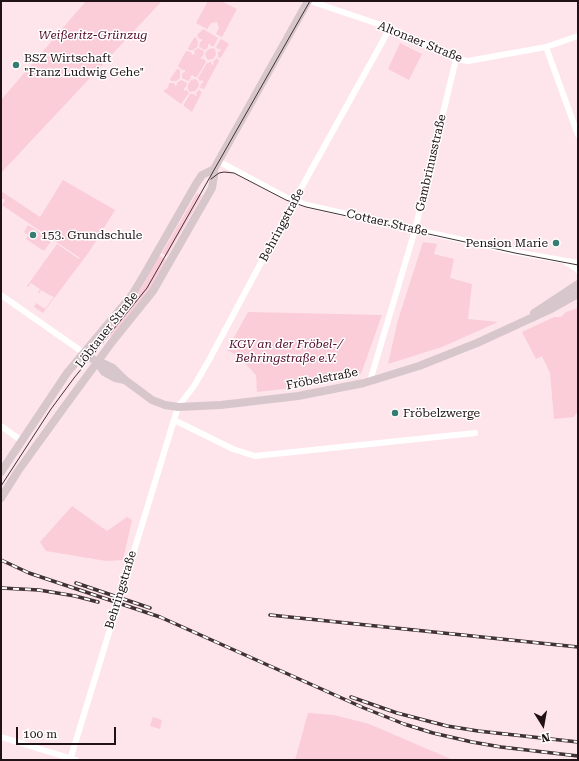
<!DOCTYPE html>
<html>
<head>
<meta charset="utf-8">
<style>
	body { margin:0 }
	#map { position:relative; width:579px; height:761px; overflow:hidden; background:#fee5eb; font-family:"Roboto Serif",serif }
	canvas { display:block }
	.frame { position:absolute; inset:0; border:2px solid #201216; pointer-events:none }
	.north { position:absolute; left:523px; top:705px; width:40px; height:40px; -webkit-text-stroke:3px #fff; paint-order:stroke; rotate:169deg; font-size:11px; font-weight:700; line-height:16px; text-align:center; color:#201216 }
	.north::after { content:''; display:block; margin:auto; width:14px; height:18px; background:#201216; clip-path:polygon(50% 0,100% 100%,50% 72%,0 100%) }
	.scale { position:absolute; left:16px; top:727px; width:100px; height:18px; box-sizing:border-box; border:2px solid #201216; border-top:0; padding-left:5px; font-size:12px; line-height:14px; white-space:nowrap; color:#201216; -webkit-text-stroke:3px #fff; paint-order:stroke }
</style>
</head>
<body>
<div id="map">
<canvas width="579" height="761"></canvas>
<div class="frame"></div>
<div class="north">N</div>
<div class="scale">100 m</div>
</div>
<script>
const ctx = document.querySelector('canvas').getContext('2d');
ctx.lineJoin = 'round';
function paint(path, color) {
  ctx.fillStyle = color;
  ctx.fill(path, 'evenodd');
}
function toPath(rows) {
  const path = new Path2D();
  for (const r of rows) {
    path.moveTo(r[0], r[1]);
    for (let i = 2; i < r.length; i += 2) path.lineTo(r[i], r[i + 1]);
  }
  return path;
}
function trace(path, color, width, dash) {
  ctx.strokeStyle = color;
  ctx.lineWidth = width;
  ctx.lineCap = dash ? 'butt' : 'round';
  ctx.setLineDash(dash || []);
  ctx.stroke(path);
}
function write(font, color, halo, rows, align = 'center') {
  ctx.font = font + ' "Roboto Serif",serif';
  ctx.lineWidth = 3;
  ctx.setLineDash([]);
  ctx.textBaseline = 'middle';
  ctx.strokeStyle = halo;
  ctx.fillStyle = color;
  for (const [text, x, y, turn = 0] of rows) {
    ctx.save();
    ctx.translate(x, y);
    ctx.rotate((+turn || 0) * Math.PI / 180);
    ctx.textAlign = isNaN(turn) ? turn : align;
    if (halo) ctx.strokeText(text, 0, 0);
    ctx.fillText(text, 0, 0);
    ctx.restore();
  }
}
paint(toPath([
	[86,1,162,1,1,173,1,100],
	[208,1,221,1,237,9,222,37,216,34,219,28,217,22,211,23,207,29,196,23],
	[203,29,218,38,214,46,211,46,210,44,208,44,208,47,205,50,199,47,200,42,202,41,202,39,199,39,197,35],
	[196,37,198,42,197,47,193,50,189,50,188,48,194,38],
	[221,39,229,44,221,57,220,58,218,57,218,52,221,51,220,49,218,49,216,47],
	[400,43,422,54,409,80,388,69],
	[198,48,204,51,203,56,201,57,201,59,204,59,206,62,197,77,194,77,193,75,190,76,191,78,188,81,182,78,182,73,185,72,185,70,182,70,178,66,186,51,191,52,192,55,195,54,194,51],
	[213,48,215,49,216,55,213,59,208,60,206,57,205,53,209,49],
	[217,58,219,61,204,89,200,88,201,84,203,83,203,80,200,81,198,78,207,63,211,62,212,65,214,64,213,62],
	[177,69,180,70,180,78,176,81,171,81,170,79],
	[195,79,198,81,199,86,195,91,190,92,188,89,188,85,191,80],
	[181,80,187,83,186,87,184,88,184,91,187,90,189,93,181,104,163,91,168,88,169,83,174,83,175,86,177,85,177,83],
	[199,90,202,92,192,112,184,106,184,104,190,94,194,94,195,96,197,95,196,93],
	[63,180,115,210,89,252,43,313,34,307,36,303,45,309,54,297,51,296,41,290,39,294,38,293,40,289,31,283,28,287,27,286,57,244,79,259,80,258,2,205,5,200,1,198,1,191,40,217],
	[197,193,202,196,167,256,162,253],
	[28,225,52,240,44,251,26,239,28,235,24,232],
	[423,242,437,244,434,254,454,259,450,278,472,284,468,319,498,322,442,347,388,364,398,320],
	[158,255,168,261,153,287,112,338,106,332,136,296,145,282],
	[578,308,578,411,574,417,554,419,550,373,542,356,536,359,522,332,554,317,561,317,566,312],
	[248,312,382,315,361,374,300,387,257,392,256,375,239,357,227,350],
	[72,506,107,531,127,517,132,520,123,560,106,561,46,551,40,542],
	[308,713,334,715,369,724,453,760,295,760],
	[153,717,162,720,160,729,150,726]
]), '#facdd9');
trace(toPath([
	[310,1,390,28,456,59,468,61,546,47,578,36],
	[546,47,578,135],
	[218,161,287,198,307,205,515,252,578,263],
	[567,263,577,269,578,271],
	[1,295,84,353],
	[370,381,415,230,456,59],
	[174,420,233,449,255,456,475,433],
	[1,426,22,441],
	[1,737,76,760],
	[70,760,178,407,194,386,209,360,294,201,390,28]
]), '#fff', 6);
trace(toPath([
	[534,313,578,284],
	[84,353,97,362,104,372,115,378,125,380],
	[97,362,102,363,113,368,125,380,152,400,165,405,178,407,221,405,298,396,364,383,419,366,477,343,551,309,578,294],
	[1,472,67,373,132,295,144,275,196,184,202,175,214,169],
	[1,498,18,471,65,406,112,342,153,291,212,188,214,176,214,169,308,1]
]), '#d7c6cb', 8);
trace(toPath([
	[211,179,219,173,224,172,234,173,286,200,306,207,515,253,578,265],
	[1,486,51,409,74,378,147,288,310,1]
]), '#413236', 1);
const rail = toPath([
	[1,560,29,573,160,617,364,708,404,724,433,733,472,742,501,747,578,756],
	[76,583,150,608],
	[1,588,39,590,75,596,98,602],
	[270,615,578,647],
	[351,697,397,713,447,726,478,731,578,742]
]);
trace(rail, '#413236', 3.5);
trace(rail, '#fff', 2, [6]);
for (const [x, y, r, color] of [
	[16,65,4,"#377c70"],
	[33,235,4,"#377c70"],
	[556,243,4,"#377c70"],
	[395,413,4,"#377c70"]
]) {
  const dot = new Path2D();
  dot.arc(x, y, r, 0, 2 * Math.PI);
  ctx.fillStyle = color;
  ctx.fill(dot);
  trace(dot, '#fff', 1.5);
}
write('italic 12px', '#510928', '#fff', [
	["Weißeritz-Grünzug",93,35],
	["KGV an der Fröbel-/",286,344],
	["Behringstraße e.V.",286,358]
]);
write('12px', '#201216', '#fff', [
	["Altonaer Straße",420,42,22],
	["Gambrinusstraße",431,163,-77],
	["Cottaer Straße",387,223,13],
	["Behringstraße",282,225,-62],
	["Löbtauer Straße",107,330,-52],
	["Fröbelstraße",322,379,-11],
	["Behringstraße",121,590,-73]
]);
write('12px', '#201216', '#fff', [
	["BSZ Wirtschaft",24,58],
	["\"Franz Ludwig Gehe\"",24,72],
	["153. Grundschule",41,235],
	["Pension Marie",548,243,"right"],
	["Fröbelzwerge",403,413]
], 'left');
</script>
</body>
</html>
